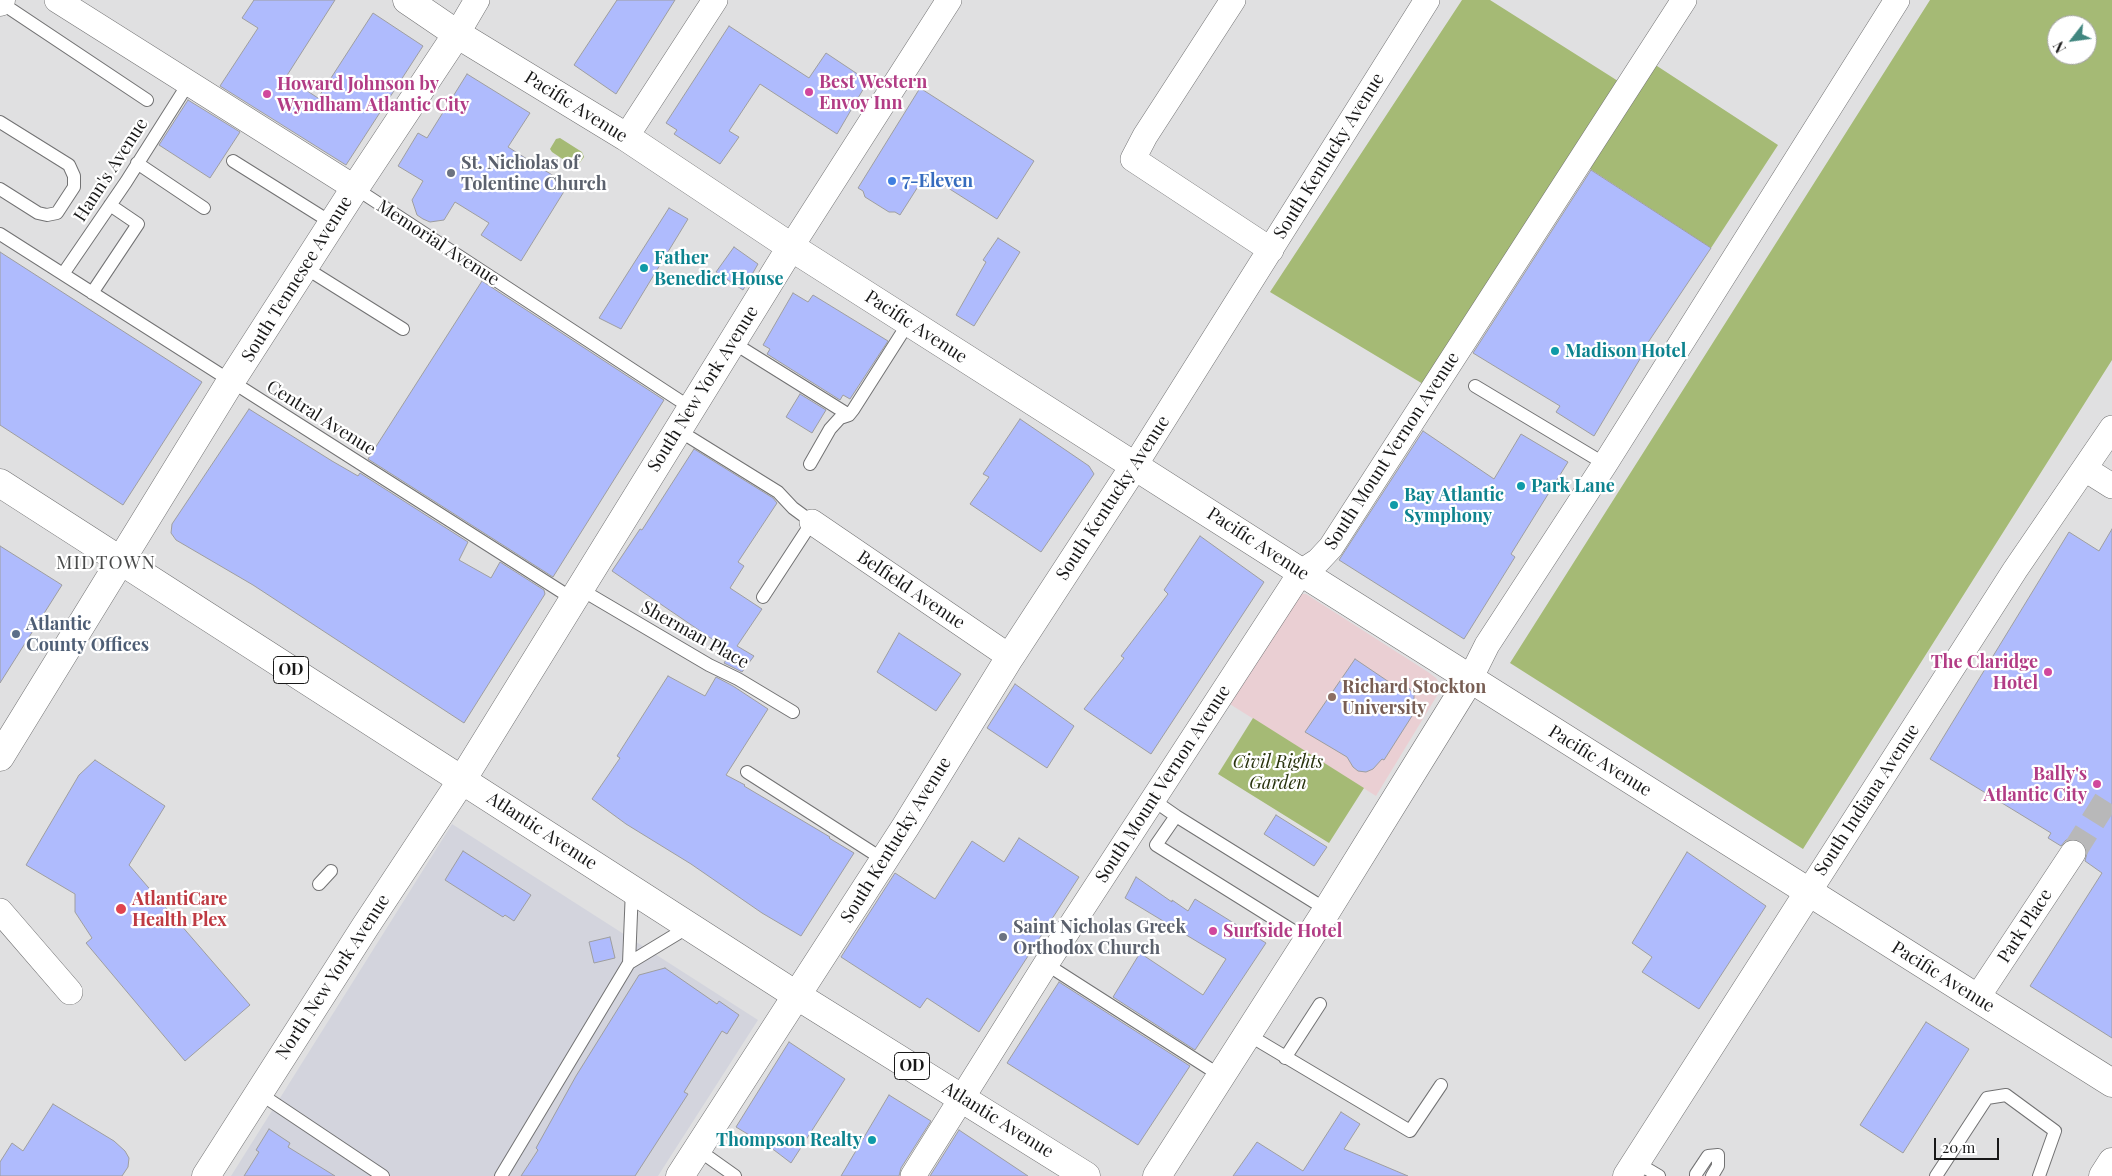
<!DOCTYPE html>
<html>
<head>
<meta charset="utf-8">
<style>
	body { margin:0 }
	#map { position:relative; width:2112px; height:1176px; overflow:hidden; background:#e0e0e1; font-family:"Playfair Display",serif }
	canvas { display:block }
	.north { position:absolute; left:2047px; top:15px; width:50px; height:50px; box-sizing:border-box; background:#fff; border:1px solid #a3a3a3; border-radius:50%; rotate:240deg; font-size:14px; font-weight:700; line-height:20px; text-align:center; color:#181818 }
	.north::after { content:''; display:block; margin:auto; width:18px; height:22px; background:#40867f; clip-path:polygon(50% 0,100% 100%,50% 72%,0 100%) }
	.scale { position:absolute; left:1934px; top:1138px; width:65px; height:22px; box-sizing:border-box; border:2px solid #181818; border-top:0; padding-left:6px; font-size:15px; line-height:18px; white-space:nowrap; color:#181818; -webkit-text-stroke:4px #fff; paint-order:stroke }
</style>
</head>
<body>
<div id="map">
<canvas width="2112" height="1176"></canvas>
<div class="north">N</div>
<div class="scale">20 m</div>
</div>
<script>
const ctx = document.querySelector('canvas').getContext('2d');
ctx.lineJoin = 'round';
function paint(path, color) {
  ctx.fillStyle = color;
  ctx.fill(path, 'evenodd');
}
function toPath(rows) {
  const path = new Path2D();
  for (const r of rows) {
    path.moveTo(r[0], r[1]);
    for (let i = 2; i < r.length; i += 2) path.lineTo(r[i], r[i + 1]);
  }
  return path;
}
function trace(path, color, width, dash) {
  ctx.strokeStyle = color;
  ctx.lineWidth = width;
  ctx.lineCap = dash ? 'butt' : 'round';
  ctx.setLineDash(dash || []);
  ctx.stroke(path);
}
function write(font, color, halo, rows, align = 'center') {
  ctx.font = font + ' "Playfair Display",serif';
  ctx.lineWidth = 4.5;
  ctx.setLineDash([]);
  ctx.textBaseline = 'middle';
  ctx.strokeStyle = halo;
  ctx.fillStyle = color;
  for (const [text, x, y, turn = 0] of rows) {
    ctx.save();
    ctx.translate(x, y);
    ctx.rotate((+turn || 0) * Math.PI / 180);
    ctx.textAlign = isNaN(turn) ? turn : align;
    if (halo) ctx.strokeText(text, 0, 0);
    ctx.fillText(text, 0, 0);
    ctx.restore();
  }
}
paint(toPath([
	[452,824,758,1020,658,1176,231,1176]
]), '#d3d4dd');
paint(toPath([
	[1300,594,1306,594,1428,672,1436,678,1440,685,1438,694,1376,796,1225,701]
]), '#eacfd3');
paint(toPath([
	[1462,0,1490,0,1618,81,1423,384,1270,292],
	[1930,0,2112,0,2112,360,1803,849,1510,663],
	[2057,25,2087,25,2087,55,2057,55],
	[1654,64,1778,145,1711,248,1587,167],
	[560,138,582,152,584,157,578,165,573,166,552,152,550,149,556,139],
	[1253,718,1364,788,1329,843,1218,774]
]), '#a5ba75');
const building = toPath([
	[254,0,335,0,286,77,318,98,373,13,423,46,346,165,220,86,258,28,242,18,254,0],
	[617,0,675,0,616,94,574,65,617,0],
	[729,26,809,78,826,53,868,81,837,134,760,84,729,131,739,137,720,164,674,134,677,130,666,123,729,26],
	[467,74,530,113,508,147,568,185,521,261,481,235,489,223,455,202,444,220,430,222,423,219,417,215,412,200,423,181,398,166,418,133,427,138,467,74],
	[920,88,1034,161,997,219,926,174,900,215,895,212,889,212,865,197,863,191,858,188,920,88],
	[188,100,240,132,210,178,159,145,188,100],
	[1591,170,1711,248,1641,353,1643,354,1594,436,1556,412,1560,406,1473,353,1591,170],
	[669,208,688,219,621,329,599,318,669,208],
	[998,238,1020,252,974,326,956,315,986,262,983,260,998,238],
	[734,247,758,264,743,290,716,272,734,247],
	[0,252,202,382,123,505,0,425,0,252],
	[482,281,664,400,553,577,368,459,482,281],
	[793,293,808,302,813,295,888,341,850,399,843,395,840,400,767,354,770,349,763,345,793,293],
	[800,394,826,410,812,433,786,417,800,394],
	[249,409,332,461,358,476,360,473,468,542,459,560,491,578,500,562,544,590,545,594,464,723,253,585,176,540,171,533,172,524,249,409],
	[1020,419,1089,466,1094,474,1041,552,970,504,989,477,983,474,1020,419],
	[1423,431,1494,479,1521,434,1568,462,1511,554,1515,557,1464,639,1339,560,1423,431],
	[694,449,773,498,777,503,738,562,744,566,730,588,762,609,737,646,754,656,742,672,724,663,731,652,612,571,640,529,642,530,694,449],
	[2112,529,2112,1038,2030,986,2102,873,2085,861,2087,853,2086,846,2080,841,2073,839,2066,840,2061,846,2048,838,2051,833,1930,759,2069,532,2099,551,2112,529],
	[1200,536,1264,582,1151,754,1084,709,1124,658,1121,656,1168,594,1164,590,1200,536],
	[0,546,62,585,0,683,0,546],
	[899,633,961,674,936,711,877,672,899,633],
	[1355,659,1392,684,1400,684,1409,688,1414,695,1414,702,1410,715,1412,716,1384,760,1382,759,1373,769,1366,772,1358,771,1353,767,1347,757,1305,732,1355,659],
	[668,676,705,696,716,677,733,686,768,709,726,775,745,785,744,786,830,837,829,838,854,853,801,936,762,913,691,864,626,824,592,799,620,758,617,756,668,676],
	[1015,684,1074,726,1047,768,987,728,1015,684],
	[95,760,165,806,129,865,250,1005,185,1061,86,943,92,938,75,912,75,894,26,865,79,775,95,760],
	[1276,815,1327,847,1314,866,1264,834,1276,815],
	[1019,838,1079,877,979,1032,927,998,920,1008,841,957,895,873,935,899,972,841,1004,862,1019,838],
	[463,851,531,895,514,921,505,915,503,917,445,880,463,851],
	[1687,852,1766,906,1699,1009,1642,972,1652,957,1632,943,1687,852],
	[1136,877,1172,902,1172,900,1188,911,1195,899,1266,943,1195,1050,1113,997,1140,953,1203,995,1226,959,1125,898,1136,877],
	[610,937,615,958,594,963,589,942,610,937],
	[665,968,717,1004,719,1001,739,1015,727,1034,722,1031,684,1092,688,1094,635,1176,521,1176,538,1150,536,1148,576,1076,639,975,665,968],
	[1059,982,1190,1066,1138,1145,1007,1063,1059,982],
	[1926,1022,1969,1049,1903,1153,1860,1125,1926,1022],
	[789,1042,845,1079,791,1163,774,1150,736,1127,789,1042],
	[889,1095,931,1121,901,1168,899,1176,841,1176,889,1095],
	[53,1104,114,1141,125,1151,129,1158,128,1167,122,1176,0,1176,0,1162,12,1143,23,1151,53,1104],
	[1341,1112,1360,1124,1344,1149,1408,1176,1233,1176,1257,1142,1303,1171,1341,1112],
	[269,1129,290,1143,288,1147,335,1176,244,1176,259,1152,256,1150,269,1129],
	[959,1130,1028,1176,930,1176,959,1130]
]);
paint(building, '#afbbfd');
trace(building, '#9e9e9f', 1);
trace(toPath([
	[2073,853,2112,791]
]), '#b8b8b9', 25, [25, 12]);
const lane = toPath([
	[0,2,147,100],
	[0,122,69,165,74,176,74,187,57,213,47,215,38,213,0,189],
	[233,161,332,223],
	[137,163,204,208],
	[355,188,691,408],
	[0,234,573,599],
	[304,267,403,329],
	[63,274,126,182,188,84],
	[92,293,138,224,110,205],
	[732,342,849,415],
	[1475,386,1605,464],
	[678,430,778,492,793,508,812,522,763,597],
	[810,464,830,429,840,418,849,415,853,410,909,322],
	[580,589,709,665,738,679,793,712],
	[747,772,884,860],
	[1153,800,1176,816],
	[319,884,331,871],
	[1308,940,1156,845,1176,816,1327,910],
	[629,963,690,926],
	[1046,964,1221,1076],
	[1247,1034,1410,1131,1441,1085],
	[1285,1058,1320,1004],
	[259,1093,383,1176],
	[697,1149,735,1176],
	[1637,1163,1659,1176],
	[501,1176,629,963,632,889],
	[1696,1176,1696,1174,1708,1156,1718,1155,1718,1166,1712,1176],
	[1936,1176,1987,1098,2006,1095,2055,1131,2039,1176]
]);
const street = toPath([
	[57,0,355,188],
	[1233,0,1145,136,1133,159,1271,250],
	[457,34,477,0],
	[626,137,715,0],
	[791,247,949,0],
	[1135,465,1427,0],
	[2085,469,2112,486],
	[812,522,1010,657],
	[1470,679,1487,645,1605,464,1897,0],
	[1808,893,2015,570,2112,428],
	[0,911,70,992],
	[1977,998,2073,853],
	[913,1176,1046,964,1290,589,1301,572,1318,561,1331,547,1684,0]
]);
const secondary = toPath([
	[407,0,457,34,626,137,791,247,1301,572,2112,1083],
	[0,2,1,0],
	[0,757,231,381,355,188,457,34],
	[206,1176,365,927,462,780,791,247],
	[680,1176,906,826,1010,657,1135,465],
	[1157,1176,1327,910,1470,679],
	[1627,1176,1808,893],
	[2103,1176,2112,1162]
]);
const highway = toPath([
	[0,483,796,995,1086,1176]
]);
trace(lane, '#727273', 14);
trace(street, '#727273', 26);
trace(secondary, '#727273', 29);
trace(highway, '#727273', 29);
trace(lane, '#fff', 12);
trace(street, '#fff', 25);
trace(secondary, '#fff', 28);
trace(highway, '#fff', 28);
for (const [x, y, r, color] of [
	[809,92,5,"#d1479c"],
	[267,94,5,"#d1479c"],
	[451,173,5,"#6b7280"],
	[892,181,5,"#3f7fe0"],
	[644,268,5,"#0f9aa8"],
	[1555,351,5,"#0f9aa8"],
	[1521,486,5,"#0f9aa8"],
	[1394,505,5,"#0f9aa8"],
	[16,634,5,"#5c6f8a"],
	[2048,672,5,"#d1479c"],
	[1332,697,5,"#8d6e63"],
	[2097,784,5,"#d1479c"],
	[121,909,6,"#e0444e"],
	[1213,931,5,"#d1479c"],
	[1003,937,5,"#6b7280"],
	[872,1140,5,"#0f9aa8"]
]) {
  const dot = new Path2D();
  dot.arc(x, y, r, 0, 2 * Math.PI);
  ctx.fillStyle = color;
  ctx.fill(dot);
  trace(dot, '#fff', 2);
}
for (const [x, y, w] of [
	[291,670,35],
	[912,1066,35]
]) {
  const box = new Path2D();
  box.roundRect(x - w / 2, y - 13.5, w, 27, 4);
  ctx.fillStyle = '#fff';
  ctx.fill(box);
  trace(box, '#181818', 1);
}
write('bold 16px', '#181818', null, [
	["OD",291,670],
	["OD",912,1066]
]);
write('bold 18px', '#b23c85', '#fff', [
	["Best Western",819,82],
	["Envoy Inn",819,103],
	["Howard Johnson by",277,84],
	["Wyndham Atlantic City",277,105],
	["The Claridge",2038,662,"right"],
	["Hotel",2038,683,"right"],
	["Bally's",2087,774,"right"],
	["Atlantic City",2087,795,"right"],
	["Surfside Hotel",1223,931]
], 'left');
write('18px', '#181818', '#fff', [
	["Pacific Avenue",576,107,32],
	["South Kentucky Avenue",1329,156,-58],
	["Hann's Avenue",111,170,-57],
	["Memorial Avenue",438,243,33],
	["South Tennesee Avenue",297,279,-58],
	["Pacific Avenue",916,327,33],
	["South New York Avenue",703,389,-58],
	["Central Avenue",321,418,32],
	["South Mount Vernon Avenue",1392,451,-57],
	["South Kentucky Avenue",1113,498,-57],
	["Pacific Avenue",1258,544,33],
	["Belfield Avenue",911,590,34],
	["Sherman Place",695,635,29],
	["Pacific Avenue",1600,761,32],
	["South Mount Vernon Avenue",1163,784,-57],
	["South Indiana Avenue",1867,800,-57],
	["Atlantic Avenue",542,831,33],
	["South Kentucky Avenue",896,840,-58],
	["Park Place",2025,926,-57],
	["North New York Avenue",333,977,-57],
	["Pacific Avenue",1943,977,32],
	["Atlantic Avenue",998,1120,32]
]);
write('bold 18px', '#5b616d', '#fff', [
	["St. Nicholas of",461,163],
	["Tolentine Church",461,184],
	["Saint Nicholas Greek",1013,927],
	["Orthodox Church",1013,948]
], 'left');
write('bold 18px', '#366cbe', '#fff', [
	["7-Eleven",902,181]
], 'left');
write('bold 18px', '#0d838f', '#fff', [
	["Father",654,258],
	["Benedict House",654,279],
	["Madison Hotel",1565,351],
	["Park Lane",1531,486],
	["Bay Atlantic",1404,495],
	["Symphony",1404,516],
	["Thompson Realty",862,1140,"right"]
], 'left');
write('bold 18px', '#4e5e75', '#fff', [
	["Atlantic",26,624],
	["County Offices",26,645]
], 'left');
write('bold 18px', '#785e54', '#fff', [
	["Richard Stockton",1342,687],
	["University",1342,708]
], 'left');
write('italic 18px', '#28320d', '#fff', [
	["Civil Rights",1278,762],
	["Garden",1278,783]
]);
write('bold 18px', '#be3a42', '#fff', [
	["AtlantiCare",132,899],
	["Health Plex",132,920]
], 'left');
ctx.letterSpacing = '1px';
write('19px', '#494a4a', '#fff', [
	["MIDTOWN",106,563]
]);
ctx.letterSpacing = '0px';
</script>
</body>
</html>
